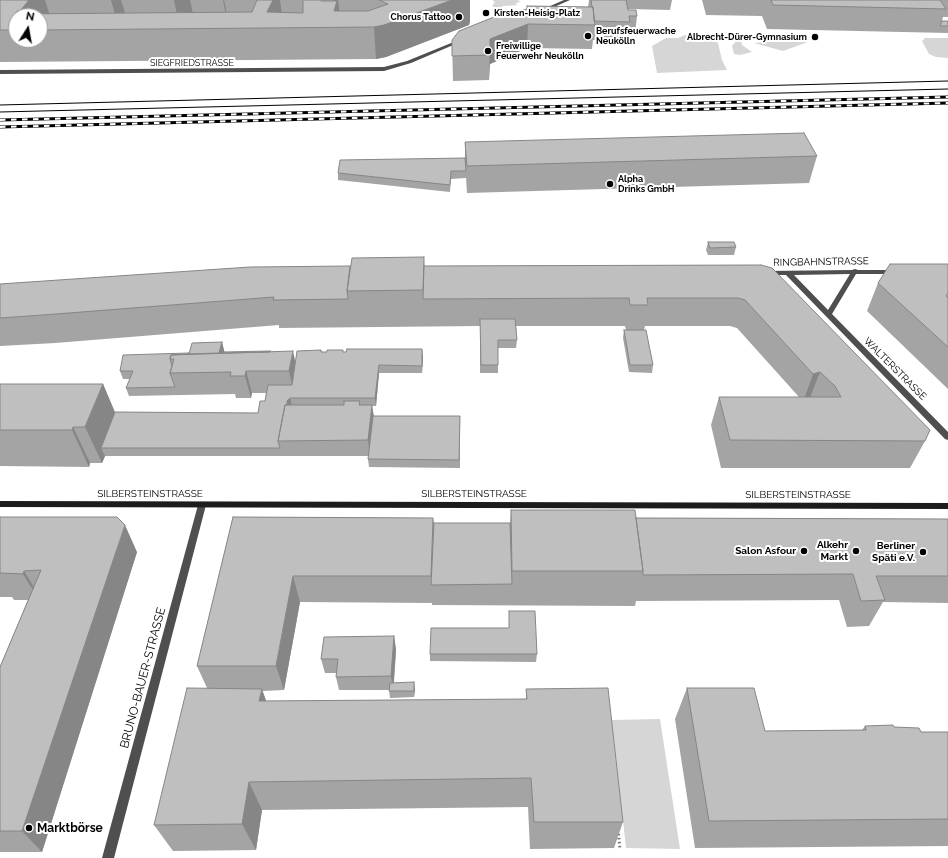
<!DOCTYPE html>
<html>
<head>
<meta charset="utf-8">
<style>
	body { margin:0 }
	#map { position:relative; width:948px; height:858px; overflow:hidden; background:#fff; font-family:Raleway,sans-serif }
	canvas { display:block }
	.north { position:absolute; left:8px; top:8px; width:40px; height:40px; box-sizing:border-box; background:#fff; border:1px solid #999; border-radius:50%; rotate:11deg; font-size:11px; font-weight:700; line-height:16px; text-align:center; color:#000 }
	.north::after { content:''; display:block; margin:auto; width:14px; height:18px; background:#000; clip-path:polygon(50% 0,100% 100%,50% 72%,0 100%) }
</style>
</head>
<body>
<div id="map">
<canvas width="948" height="858"></canvas>
<div class="north">N</div>
</div>
<script>
const ctx = document.querySelector('canvas').getContext('2d');
ctx.lineJoin = 'round';
function paint(path, color) {
  ctx.fillStyle = color;
  ctx.fill(path, 'evenodd');
}
function toPath(rows) {
  const path = new Path2D();
  for (const r of rows) {
    path.moveTo(r[0], r[1]);
    for (let i = 2; i < r.length; i += 2) path.lineTo(r[i], r[i + 1]);
  }
  return path;
}
function trace(path, color, width, dash) {
  ctx.strokeStyle = color;
  ctx.lineWidth = width;
  ctx.lineCap = dash ? 'butt' : 'round';
  ctx.setLineDash(dash || []);
  ctx.stroke(path);
}
function write(font, color, halo, rows, align = 'center') {
  ctx.font = font + ' Raleway,sans-serif';
  ctx.lineWidth = 4;
  ctx.setLineDash([]);
  ctx.textBaseline = 'middle';
  ctx.strokeStyle = halo;
  ctx.fillStyle = color;
  for (const [text, x, y, turn = 0] of rows) {
    ctx.save();
    ctx.translate(x, y);
    ctx.rotate((+turn || 0) * Math.PI / 180);
    ctx.textAlign = isNaN(turn) ? turn : align;
    if (halo) ctx.strokeText(text, 0, 0);
    ctx.fillText(text, 0, 0);
    ctx.restore();
  }
}
paint(toPath([
	[492,0,517,0,521,1,515,4,519,5,503,6,499,9,492,6,495,2],
	[685,35,712,38,718,43,722,60,727,70,657,73,652,46,666,38,678,38],
	[925,38,948,38,948,58,936,57,929,54,922,41],
	[737,40,741,40,742,45,752,52,740,55,734,54,732,46],
	[796,40,808,42,783,51,754,43],
	[660,719,680,849,626,848,612,720]
]), '#d6d6d6');
trace(toPath([
	[618,830,620,849]
]), '#717171', 3, [1.5, 2.5]);
paint(toPath([
	[564,0,570,0,545,11,541,10,564,0],
	[461,39,465,40,411,63,384,71,0,74,0,70,384,67,407,61,461,39],
	[855,269,858,270,896,270,899,272,896,274,856,274,832,314,948,432,948,440,945,439,786,275,766,275,763,273,766,271,852,270,855,269],
	[850,274,828,310,794,275,850,274],
	[202,502,205,503,206,505,114,858,102,858,198,505,199,503,202,502]
]), '#4f4f4f');
paint(toPath([
	[0,501,948,503,948,509,0,507,0,501]
]), '#1c1c1c');
trace(toPath([
	[0,105,948,81],
	[0,112,948,89]
]), '#000', 1);
const rail = toPath([
	[0,120,948,97],
	[0,127,948,103]
]);
trace(rail, '#000', 3);
trace(rail, '#fff', 2, [5.5]);
paint(toPath([
	[0,0,470,0,470,21,469,25,386,57,376,59,0,62],
	[16,16,40,16,40,40,16,40],
	[589,0,672,0,670,10,628,9,637,16,635,35,628,35,628,41,593,40,592,49,527,48,490,64,489,80,453,81,452,40,527,9,527,6,588,7],
	[702,0,948,0,948,17,943,17,942,21,948,21,948,33,767,29,762,16,706,15],
	[465,142,817,156,809,183,467,193,466,177,466,178,451,179,450,192,338,180,338,173,465,158],
	[708,242,736,247,734,255,708,255,706,250],
	[948,264,948,389,867,311,878,283],
	[761,265,925,441,910,468,721,468,711,425,719,397,799,397,737,328,730,326,645,326,644,330,653,365,652,373,629,372,623,338,624,330,626,330,625,326,516,326,517,340,516,348,498,348,498,373,480,373,480,326,279,328,279,325,55,343,0,346,0,284,424,266],
	[222,342,224,352,271,352,295,362,321,350,322,352,344,352,423,357,422,373,379,373,376,406,372,406,374,416,460,416,460,468,369,467,368,459,369,456,105,456,102,463,90,463,89,467,0,466,0,384,103,384,115,412,258,413,265,401,266,393,252,393,251,398,236,398,235,394,129,396,126,388,130,379,123,379,120,371,189,353],
	[511,510,636,518,948,519,948,603,883,602,869,626,847,627,839,600,636,601,635,606,432,605,432,603,300,602,284,690,262,691,266,701,526,699,526,689,623,822,614,848,530,849,528,807,262,810,256,850,173,851,154,825,207,688,197,666,233,517,433,518,434,523,510,523],
	[0,517,137,552,42,852,0,852,0,667,28,600,14,600,12,597,0,597],
	[509,611,537,654,536,662,430,661,430,654,509,628],
	[394,636,396,650,394,683,415,689,414,697,390,698,389,690,339,690,336,677,337,673,325,673,321,659],
	[687,688,765,731,862,730,865,726,894,727,921,732,948,732,948,846,695,848,675,719]
]), '#a4a4a4');
paint(toPath([
	[29,0,45,0,50,16,22,16,20,11],
	[111,0,121,0,126,16,125,19,119,30],
	[174,0,190,0,193,14,187,16,180,29],
	[223,0,224,0,227,14,226,16],
	[272,0,280,0,282,15,277,28,267,12],
	[334,0,338,0,340,15,337,28,334,11,335,9],
	[452,0,470,0,470,21,469,25,386,57,376,59,374,27],
	[528,24,527,48,490,64,489,80,490,39],
	[424,257,426,293,423,299,423,290],
	[222,342,226,358,217,360],
	[422,349,423,357,422,373],
	[293,351,298,374,294,393,289,371],
	[379,365,379,373,376,406,375,398],
	[246,371,252,393,251,398,245,376],
	[820,372,809,400,803,402,813,374],
	[103,384,118,420,101,448,105,456,102,463,85,427],
	[290,398,292,406,281,441,287,401],
	[372,405,374,420,370,456,368,440],
	[73,427,90,463,89,467,72,430],
	[125,525,137,552,42,852,22,831],
	[24,571,40,597,39,600,23,574],
	[293,576,300,602,284,690,276,666],
	[394,636,396,650,393,690,391,676],
	[414,682,415,689,414,697],
	[262,689,273,720,259,701],
	[249,782,262,810,256,850,242,824]
]), '#868686');
const building = toPath([
	[0,0,29,0,20,11,17,11,15,14,252,12,257,0,273,0,267,12,303,13,303,0,321,0,321,1,337,1,334,11,368,11,388,4,379,0,452,0,384,25,374,27,40,30,40,16,16,16,16,30,0,30,0,0],
	[591,0,626,0,628,10,636,10,637,16,629,16,630,22,594,21,593,7,592,7,591,0],
	[771,0,940,0,946,9,773,5,771,0],
	[527,6,593,7,595,25,528,24,490,39,490,55,452,56,452,40,459,31,504,13,527,9,527,6],
	[942,21,948,21,948,26,940,26,942,21],
	[804,133,817,156,467,166,465,142,804,133],
	[465,158,466,171,451,171,450,185,338,173,340,160,465,158],
	[708,242,734,242,736,247,710,248,708,242],
	[424,257,423,290,347,291,352,258,424,257],
	[890,264,948,264,948,293,946,296,948,298,948,347,878,283,890,264],
	[761,265,772,268,930,430,925,441,730,440,719,397,841,397,835,386,820,372,813,374,745,300,738,298,647,298,648,305,630,305,629,298,423,299,424,266,761,265],
	[350,266,347,291,348,299,273,300,274,297,43,315,0,318,0,284,250,267,350,266],
	[480,319,515,319,517,340,498,340,498,365,481,365,480,319],
	[624,330,646,330,653,365,630,365,624,330],
	[222,342,219,353,189,354,192,343,222,342],
	[347,349,422,349,422,366,379,365,375,398,290,398,287,401,287,405,285,405,278,441,280,448,101,448,115,412,258,413,260,401,265,401,268,385,292,385,297,351,321,350,321,352,327,352,327,350,343,350,343,352,346,352,347,349],
	[270,351,270,352,223,353,223,352,270,351],
	[293,351,289,371,246,371,245,376,230,376,231,372,170,373,174,359,170,359,171,355,293,351],
	[189,353,189,354,171,355,170,359,172,366,170,373,175,387,126,388,133,371,120,371,123,355,189,353],
	[0,384,103,384,85,427,73,427,72,430,0,430,0,384],
	[344,401,360,401,359,405,372,405,368,440,278,441,285,405,344,405,344,401],
	[373,416,460,416,459,460,368,459,373,416],
	[511,510,635,510,643,571,512,571,511,510],
	[0,517,117,517,125,525,22,831,0,831,0,667,41,570,24,571,23,574,0,573,0,517],
	[233,517,433,518,431,576,293,576,276,666,197,666,233,517],
	[636,518,948,519,948,576,876,576,885,600,861,601,853,574,643,575,643,571,636,518],
	[434,523,510,523,512,584,431,585,434,523],
	[509,611,535,611,537,654,430,654,431,628,509,628,509,611],
	[394,636,391,676,336,677,338,659,321,659,324,637,394,636],
	[414,682,414,691,389,691,390,683,414,682],
	[187,688,262,689,259,701,527,699,526,689,608,688,623,822,534,822,531,778,249,782,242,824,154,825,187,688],
	[687,688,754,688,765,731,866,730,865,726,893,725,894,727,919,728,921,732,948,732,948,819,709,821,687,688]
]);
paint(building, '#bfbfbf');
trace(building, '#868686', 1);
for (const [x, y, r, color] of [
	[486,13,4,"#000"],
	[459,17,4,"#000"],
	[588,36,4,"#000"],
	[815,37,4,"#000"],
	[488,51,4,"#000"],
	[610,184,4,"#000"],
	[804,551,4,"#000"],
	[856,551,4,"#000"],
	[923,552,4,"#000"],
	[29,828,4,"#000"]
]) {
  const dot = new Path2D();
  dot.arc(x, y, r, 0, 2 * Math.PI);
  ctx.fillStyle = color;
  ctx.fill(dot);
  trace(dot, '#fff', 1.5);
}
write('bold 9px', '#000', '#fff', [
	["Kirsten-Heisig-Platz",494,13],
	["Chorus Tattoo",451,17,"right"],
	["Berufsfeuerwache",596,31],
	["Neukölln",596,41],
	["Albrecht-Dürer-Gymnasium",807,37,"right"],
	["Freiwillige",496,46],
	["Feuerwehr Neukölln",496,56],
	["Alpha",618,179],
	["Drinks GmbH",618,189]
], 'left');
write('9px', '#000', '#fff', [
	["SIEGFRIEDSTRASSE",192,63]
]);
write('10px', '#000', '#fff', [
	["RINGBAHNSTRASSE",821,262,-1],
	["WALTERSTRASSE",895,369,45],
	["SILBERSTEINSTRASSE",150,494],
	["SILBERSTEINSTRASSE",474,494],
	["SILBERSTEINSTRASSE",798,495]
]);
write('bold 10px', '#000', '#fff', [
	["Alkehr",848,545],
	["Markt",848,557],
	["Berliner",915,546],
	["Späti e.V.",915,558],
	["Salon Asfour",796,551]
], 'right');
write('12px', '#000', '#fff', [
	["BRUNO-BAUER-STRASSE",143,678,-75]
]);
write('bold 12px', '#000', '#fff', [
	["Marktbörse",37,828]
], 'left');
</script>
</body>
</html>
